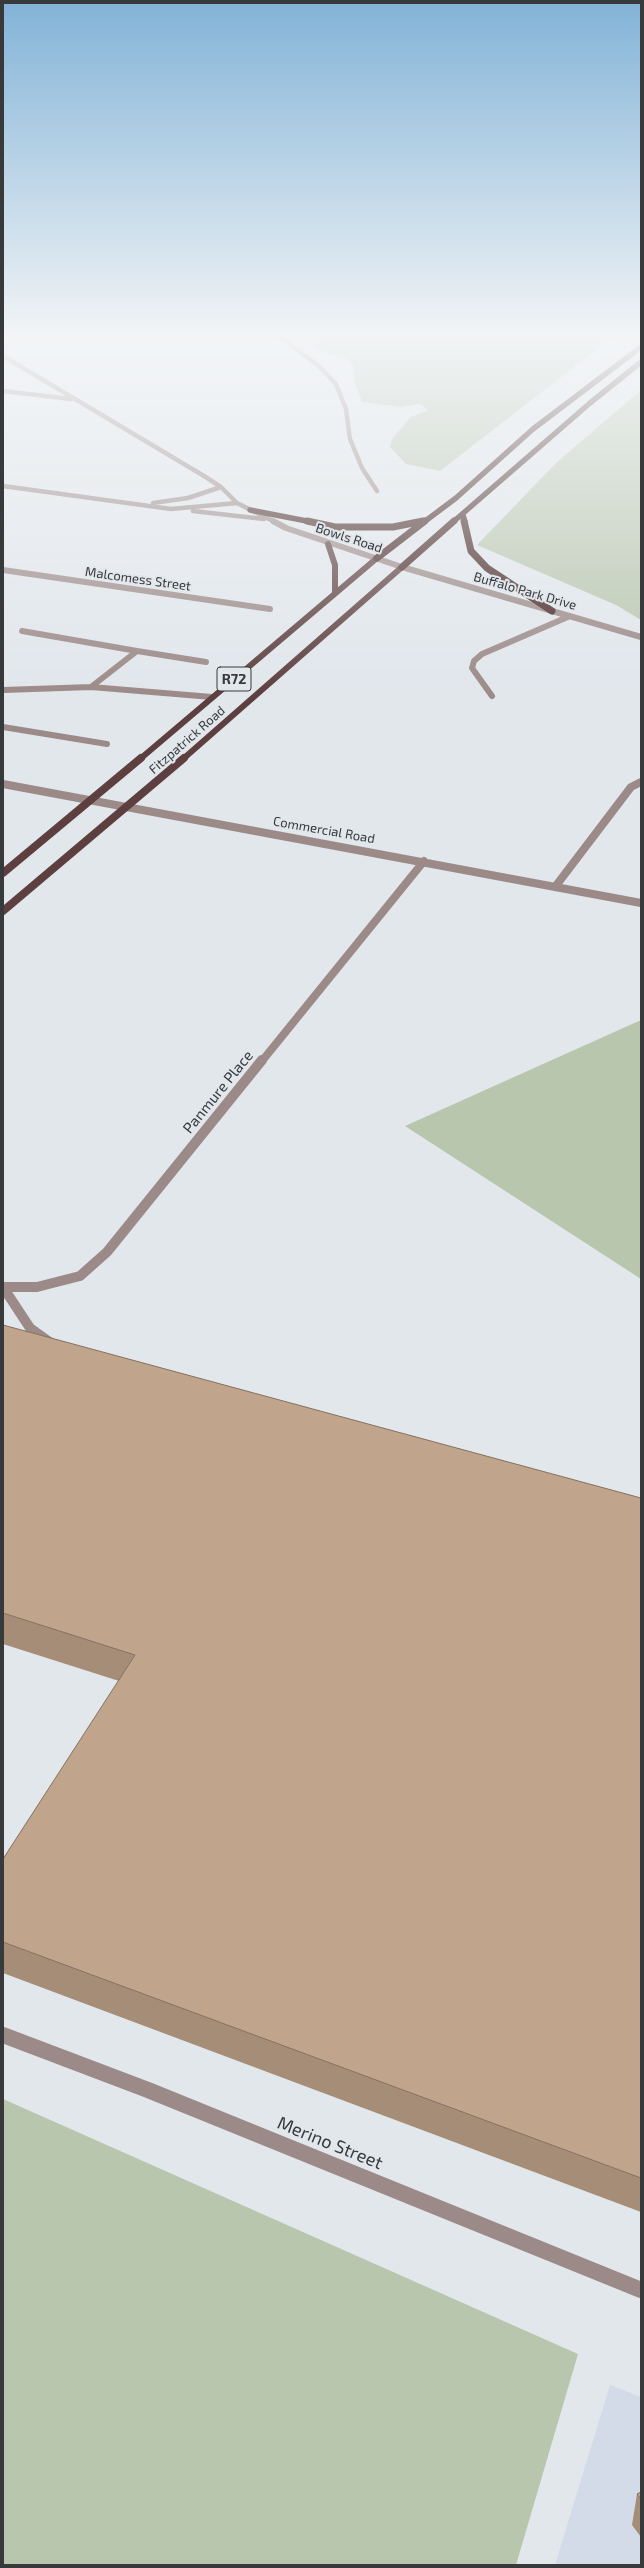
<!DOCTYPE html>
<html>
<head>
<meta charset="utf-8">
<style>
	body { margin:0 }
	#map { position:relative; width:644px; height:2568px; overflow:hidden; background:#e2e7ec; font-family:"Exo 2",sans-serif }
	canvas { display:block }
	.frame { position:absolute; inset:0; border:4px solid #38393b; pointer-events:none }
</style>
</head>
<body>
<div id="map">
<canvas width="644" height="2568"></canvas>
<div class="frame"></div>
</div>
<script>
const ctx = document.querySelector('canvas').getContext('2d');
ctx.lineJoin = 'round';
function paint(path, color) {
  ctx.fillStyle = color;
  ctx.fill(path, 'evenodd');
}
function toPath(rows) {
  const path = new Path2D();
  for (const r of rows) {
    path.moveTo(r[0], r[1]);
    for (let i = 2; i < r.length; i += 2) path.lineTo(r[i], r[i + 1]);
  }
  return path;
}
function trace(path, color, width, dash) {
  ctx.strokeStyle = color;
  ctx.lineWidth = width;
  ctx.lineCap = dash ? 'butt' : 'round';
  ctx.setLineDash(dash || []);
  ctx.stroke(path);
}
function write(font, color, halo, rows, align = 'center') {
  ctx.font = font + ' "Exo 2",sans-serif';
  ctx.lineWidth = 4;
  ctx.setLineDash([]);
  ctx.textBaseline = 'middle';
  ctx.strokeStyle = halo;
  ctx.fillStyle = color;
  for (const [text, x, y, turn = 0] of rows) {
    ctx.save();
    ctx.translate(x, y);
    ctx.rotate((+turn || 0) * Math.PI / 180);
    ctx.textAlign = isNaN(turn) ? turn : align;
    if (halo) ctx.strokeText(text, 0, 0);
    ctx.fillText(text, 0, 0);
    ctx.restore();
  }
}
paint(toPath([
	[610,2385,641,2397,641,2565,555,2565]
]), '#d2dbe7');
paint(toPath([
	[306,336,614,336,440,471,406,464,390,447,392,439,411,417,428,410,420,404,400,407,362,402,355,383,354,368,349,360,318,349],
	[641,390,641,620,616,605,477,545,556,463],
	[641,1020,641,1279,405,1126],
	[3,2099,578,2354,516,2565,3,2565]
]), '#b8c6ae');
trace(toPath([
	[279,336,320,367,336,384,346,409,350,439,362,468,377,491],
	[3,356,204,476,221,487,237,503,275,522],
	[3,391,71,399],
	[3,486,171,509,237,503],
	[153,503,188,498,221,487],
	[193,511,264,519]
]), '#9b8a88', 4.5);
trace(toPath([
	[273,521,286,528,402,567,641,637],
	[3,570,270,609],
	[22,631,137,651,91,687],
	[137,651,206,662],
	[3,690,91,687,212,697],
	[492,696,472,668,474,661,482,654,570,616],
	[3,727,107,744]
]), '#9b8a88', 6);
trace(toPath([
	[3,784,641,903],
	[555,887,631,787,641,782],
	[262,1061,424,861]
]), '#9b8a88', 8);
trace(toPath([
	[3,1287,30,1328,51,1343],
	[3,1287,37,1287,80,1276,107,1252,262,1060]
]), '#9b8a88', 10);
trace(toPath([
	[3,2035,148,2090,641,2290]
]), '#9b8a88', 16);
trace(toPath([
	[328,544,335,565,335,592],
	[140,759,377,558],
	[183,759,402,567]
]), '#5c3f3e', 6);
trace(toPath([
	[3,873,141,758],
	[3,911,184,758]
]), '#5c3f3e', 8);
trace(toPath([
	[250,510,312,522],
	[463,515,465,522],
	[418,522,425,521],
	[424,522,456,498,533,429,641,347],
	[453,522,590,403,641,362]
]), '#452624', 5.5);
trace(toPath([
	[307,521,335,527,393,527,423,521],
	[464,521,471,551,487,568,552,611],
	[377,558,425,521],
	[402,567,454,521]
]), '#452624', 7);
paint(toPath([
	[3,1325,641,1498,641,2212,3,1973,3,1859,119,1681,3,1644],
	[641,2492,641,2537,632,2525,637,2494]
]), '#a58d78');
const building = toPath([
	[3,1325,641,1498,641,2178,3,1942,3,1859,135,1655,3,1613,3,1325],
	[641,2492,641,2499,637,2494,641,2492]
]);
paint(building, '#c0a48b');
trace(building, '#867361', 1);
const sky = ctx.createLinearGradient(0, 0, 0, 696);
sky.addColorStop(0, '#82b3d7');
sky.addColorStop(0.48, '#f2f4f6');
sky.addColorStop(1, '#f2f4f600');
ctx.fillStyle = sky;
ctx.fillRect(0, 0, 644, 696);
write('13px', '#38393b', '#e2e7ec', [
	["Bowls Road",349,538,18],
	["Malcomess Street",138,579,8],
	["Buffalo Park Drive",525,591,16],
	["Fitzpatrick Road",187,740,-41],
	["Commercial Road",324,830,10]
]);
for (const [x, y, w] of [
	[234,679,34]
]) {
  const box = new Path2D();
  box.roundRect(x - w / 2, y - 12, w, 24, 3);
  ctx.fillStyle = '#e2e7ec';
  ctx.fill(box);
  trace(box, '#38393b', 1);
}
write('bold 14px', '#38393b', null, [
	["R72",234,679]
]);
write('15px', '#38393b', '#e2e7ec', [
	["Panmure Place",218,1092,-51]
]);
write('18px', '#38393b', '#e2e7ec', [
	["Merino Street",330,2143,22]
]);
</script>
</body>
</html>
